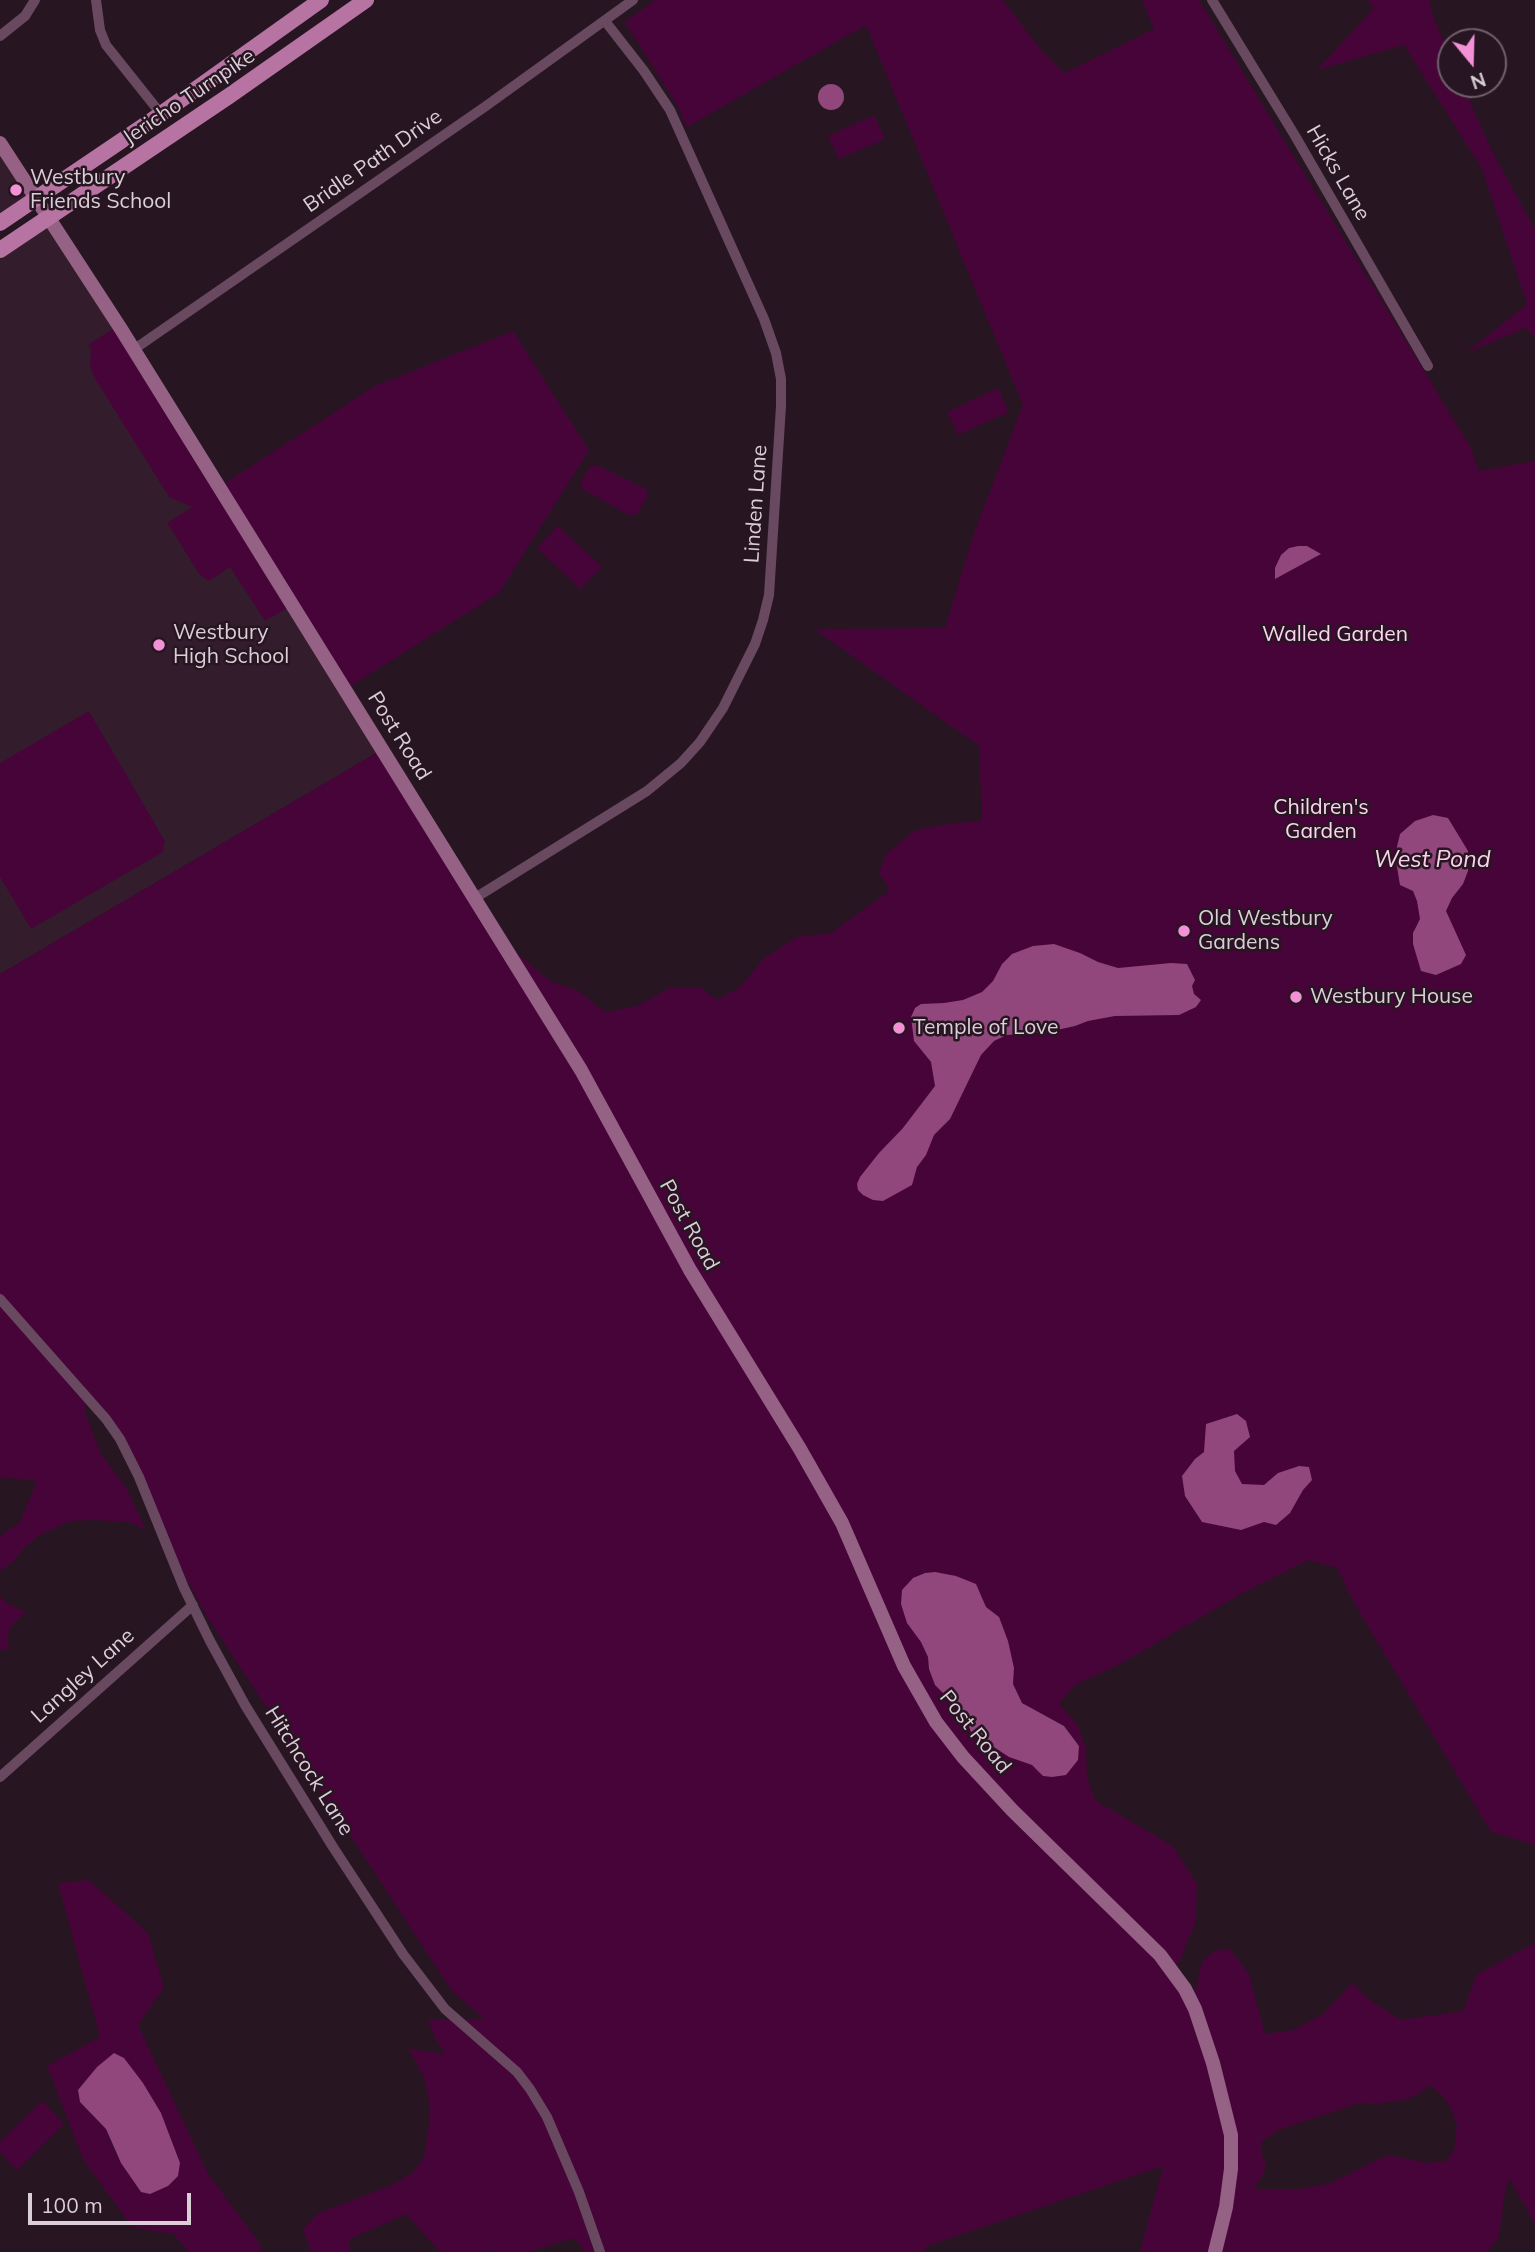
<!DOCTYPE html>
<html>
<head>
<meta charset="utf-8">
<style>
	body { margin:0 }
	#map { position:relative; width:1535px; height:2252px; overflow:hidden; background:#271622; font-family:Mulish,sans-serif }
	canvas { display:block }
	.north { position:absolute; left:1437px; top:28px; width:70px; height:70px; box-sizing:border-box; background:#271622; border:2px solid #6f606a; border-radius:50%; rotate:161deg; font-size:19px; font-weight:700; line-height:28px; text-align:center; color:#dbcfd7 }
	.north::after { content:''; display:block; margin:auto; width:24px; height:32px; background:#f391d6; clip-path:polygon(50% 0,100% 100%,50% 72%,0 100%) }
	.scale { position:absolute; left:28px; top:2193px; width:163px; height:32px; box-sizing:border-box; border:4px solid #dbcfd7; border-top:0; padding-left:9px; font-size:21px; line-height:24px; white-space:nowrap; color:#dbcfd7; -webkit-text-stroke:5px #271622; paint-order:stroke }
</style>
</head>
<body>
<div id="map">
<canvas width="1535" height="2252"></canvas>
<div class="north">N</div>
<div class="scale">100 m</div>
</div>
<script>
const ctx = document.querySelector('canvas').getContext('2d');
ctx.lineJoin = 'round';
function paint(path, color) {
  ctx.fillStyle = color;
  ctx.fill(path, 'evenodd');
}
function toPath(rows) {
  const path = new Path2D();
  for (const r of rows) {
    if (r.length === 3) {
      path.moveTo(r[0] + r[2], r[1]);
      path.arc(r[0], r[1], r[2], 0, 2 * Math.PI);
      continue;
    }
    path.moveTo(r[0], r[1]);
    for (let i = 2; i < r.length; i += 2) path.lineTo(r[i], r[i + 1]);
  }
  return path;
}
function trace(path, color, width, dash) {
  ctx.strokeStyle = color;
  ctx.lineWidth = width;
  ctx.lineCap = dash ? 'butt' : 'round';
  ctx.setLineDash(dash || []);
  ctx.stroke(path);
}
function write(font, color, halo, rows, align = 'center') {
  ctx.font = font + ' Mulish,sans-serif';
  ctx.lineWidth = 5;
  ctx.setLineDash([]);
  ctx.textBaseline = 'middle';
  ctx.strokeStyle = halo;
  ctx.fillStyle = color;
  for (const [text, x, y, turn = 0] of rows) {
    ctx.save();
    ctx.translate(x, y);
    ctx.rotate((+turn || 0) * Math.PI / 180);
    ctx.textAlign = isNaN(turn) ? turn : align;
    if (halo) ctx.strokeText(text, 0, 0);
    ctx.fillText(text, 0, 0);
    ctx.restore();
  }
}
paint(toPath([
	[0,143,37,198,0,223],
	[48,217,383,749,0,974,0,250]
]), '#331d2c');
paint(toPath([
	[655,0,1003,0,1041,50,1064,73,1154,29,1142,0,1199,0,1471,448,1479,471,1535,461,1535,1845,1491,1832,1353,1601,1337,1568,1308,1560,1241,1594,1120,1664,1075,1685,1059,1704,1077,1724,1086,1747,1087,1779,1096,1801,1173,1846,1197,1884,1196,1921,1179,1963,1175,1966,1196,1992,1200,1968,1203,1961,1212,1953,1221,1949,1230,1949,1249,1974,1265,2034,1293,2030,1322,2015,1352,1983,1370,2000,1401,2020,1463,2011,1477,1974,1535,1943,1535,2224,1509,2178,1504,2199,1499,2237,1487,2252,1140,2252,1163,2166,930,2245,922,2252,585,2252,574,2238,528,2252,497,2252,492,2249,492,2252,440,2252,406,2214,350,2239,350,2252,311,2252,303,2230,317,2214,394,2184,413,2172,424,2157,429,2122,429,2101,424,2078,409,2049,445,2054,435,2038,428,2019,484,2019,452,1991,208,1618,170,1549,120,1439,85,1398,85,1413,101,1454,126,1488,146,1530,129,1522,93,1520,70,1521,40,1535,25,1547,14,1561,0,1571,0,1536,20,1522,37,1481,0,1477,0,974,383,749,502,941,550,981,577,990,605,1012,637,1006,671,987,701,988,717,1000,740,987,763,959,797,937,831,933,888,892,887,885,879,873,886,854,914,831,934,826,982,820,979,746,814,629,945,628,974,533,1023,405,866,25,687,127,677,105,625,22],
	[1020,1699,1022,1703,1064,1726,1079,1746,1043,1776,1032,1765,1009,1757],
	[1429,2085,1443,2096,1451,2108,1457,2125,1454,2150,1446,2161,1427,2163,1388,2155,1328,2184,1298,2189,1254,2189,1263,2175,1266,2164,1261,2152,1261,2142,1278,2130,1360,2103,1375,2104,1408,2099,1422,2092],
	[1368,0,1429,0,1432,14,1451,58,1451,84,1462,84,1493,153,1535,229,1535,337,1526,328,1466,353,1527,304,1482,169,1404,45,1317,70,1373,9],
	[874,115,885,139,839,159,828,136],
	[119,325,219,487,375,386,513,331,589,450,499,593,346,689,293,605,265,621,230,567,209,581,199,574,167,523,192,507,169,497,95,379,90,368,91,349,88,345],
	[998,388,1009,412,958,435,947,412],
	[597,465,646,489,648,495,638,513,631,516,582,489,580,484,590,466],
	[558,526,602,567,580,589,537,548],
	[89,711,165,841,163,852,31,929,0,877,0,763],
	[0,1596,5,1602,26,1612,10,1627,7,1638,10,1650,0,1649],
	[89,1880,148,1933,164,1988,138,2025,208,2174,256,2238,263,2252,188,2252,174,2234,132,2227,83,2159,47,2066,100,2037,58,1883],
	[124,2058,143,2083,161,2113,180,2163,141,2192,116,2154,106,2129,80,2102],
	[42,2101,64,2124,17,2170,0,2152,0,2142]
]), '#470439');
paint(toPath([
	[831,97,13],
	[1298,546,1307,546,1321,554,1275,579,1275,568,1281,555,1289,548],
	[1433,815,1448,818,1468,851,1468,871,1463,884,1452,898,1446,911,1466,955,1461,964,1436,975,1421,971,1413,944,1413,933,1420,919,1417,901,1413,891,1400,885,1395,855,1400,834,1415,821],
	[1054,944,1080,953,1098,962,1118,968,1171,963,1187,964,1195,980,1192,986,1194,994,1201,1000,1196,1007,1179,1015,1115,1016,1088,1021,1075,1026,1048,1032,1007,1035,994,1041,981,1055,950,1119,934,1135,926,1155,917,1167,912,1185,883,1201,873,1200,863,1195,858,1190,857,1184,860,1177,879,1153,903,1128,935,1086,931,1062,914,1041,911,1017,915,1008,921,1004,944,1003,963,1000,982,992,993,981,1002,964,1012,954,1033,946],
	[1237,1414,1246,1421,1250,1437,1234,1451,1235,1471,1242,1484,1264,1485,1278,1473,1299,1466,1309,1467,1312,1480,1303,1490,1290,1513,1276,1525,1264,1522,1241,1530,1202,1522,1185,1496,1182,1476,1195,1459,1204,1452,1206,1424],
	[935,1572,956,1576,976,1584,986,1607,999,1617,1008,1641,1014,1668,1013,1684,1022,1703,1064,1726,1079,1746,1078,1760,1066,1775,1052,1777,1043,1776,1032,1765,1009,1757,971,1732,965,1715,935,1685,929,1669,928,1657,921,1642,907,1623,901,1604,902,1590,913,1578,925,1573],
	[114,2053,124,2058,143,2083,161,2113,180,2163,178,2176,168,2186,150,2194,141,2192,121,2163,106,2129,80,2102,78,2090,97,2067]
]), '#91467c');
trace(toPath([
	[96,0,100,30,106,45,161,114],
	[1212,0,1294,134,1428,366],
	[0,36,25,16,35,0],
	[133,350,486,106,633,0],
	[475,898,647,791,681,763,700,742,723,708,755,644,763,620,769,595,781,406,781,379,776,353,764,319,670,110,644,71,605,21],
	[0,1299,106,1419,120,1439,139,1477,184,1588,210,1641,245,1705,333,1847,403,1954,445,2009,517,2072,530,2089,547,2117,579,2192,600,2252],
	[0,1777,193,1605]
]), '#69495f', 10);
trace(toPath([
	[0,143,121,329,581,1070,690,1270,800,1449,842,1523,904,1666,936,1722,963,1757,1012,1810,1160,1955,1185,1989,1195,2009,1213,2063,1231,2135,1231,2169,1226,2207,1215,2252]
]), '#956185', 14);
trace(toPath([
	[0,223,161,114,321,0],
	[0,250,229,96,366,0]
]), '#b774a2', 16);
for (const [x, y, r, color] of [
	[16,190,7,"#f391d6"],
	[159,645,7,"#f391d6"],
	[1184,931,7,"#f391d6"],
	[1296,997,7,"#f391d6"],
	[899,1028,7,"#f391d6"]
]) {
  const dot = new Path2D();
  dot.arc(x, y, r, 0, 2 * Math.PI);
  ctx.fillStyle = color;
  ctx.fill(dot);
  trace(dot, '#271622', 2.5);
}
write('21px', '#dbcfd7', '#271622', [
	["Jericho Turnpike",189,97,-34],
	["Bridle Path Drive",373,161,-35],
	["Hicks Lane",1338,173,60],
	["Linden Lane",756,504,-86],
	["Post Road",399,736,58],
	["Post Road",689,1225,61],
	["Langley Lane",83,1676,-42],
	["Post Road",975,1732,51],
	["Hitchcock Lane",309,1771,58]
]);
write('21px', '#dbcfd7', '#271622', [
	["Westbury",30,178],
	["Friends School",30,202],
	["Westbury",173,633],
	["High School",173,657],
	["Old Westbury",1198,919],
	["Gardens",1198,943],
	["Westbury House",1310,997],
	["Temple of Love",913,1028]
], 'left');
write('21px', '#fed3ef', '#271622', [
	["Walled Garden",1335,635],
	["Children's",1321,808],
	["Garden",1321,832]
]);
write('italic 23px', '#fbd0ec', '#271622', [
	["West Pond",1432,860]
]);
</script>
</body>
</html>
